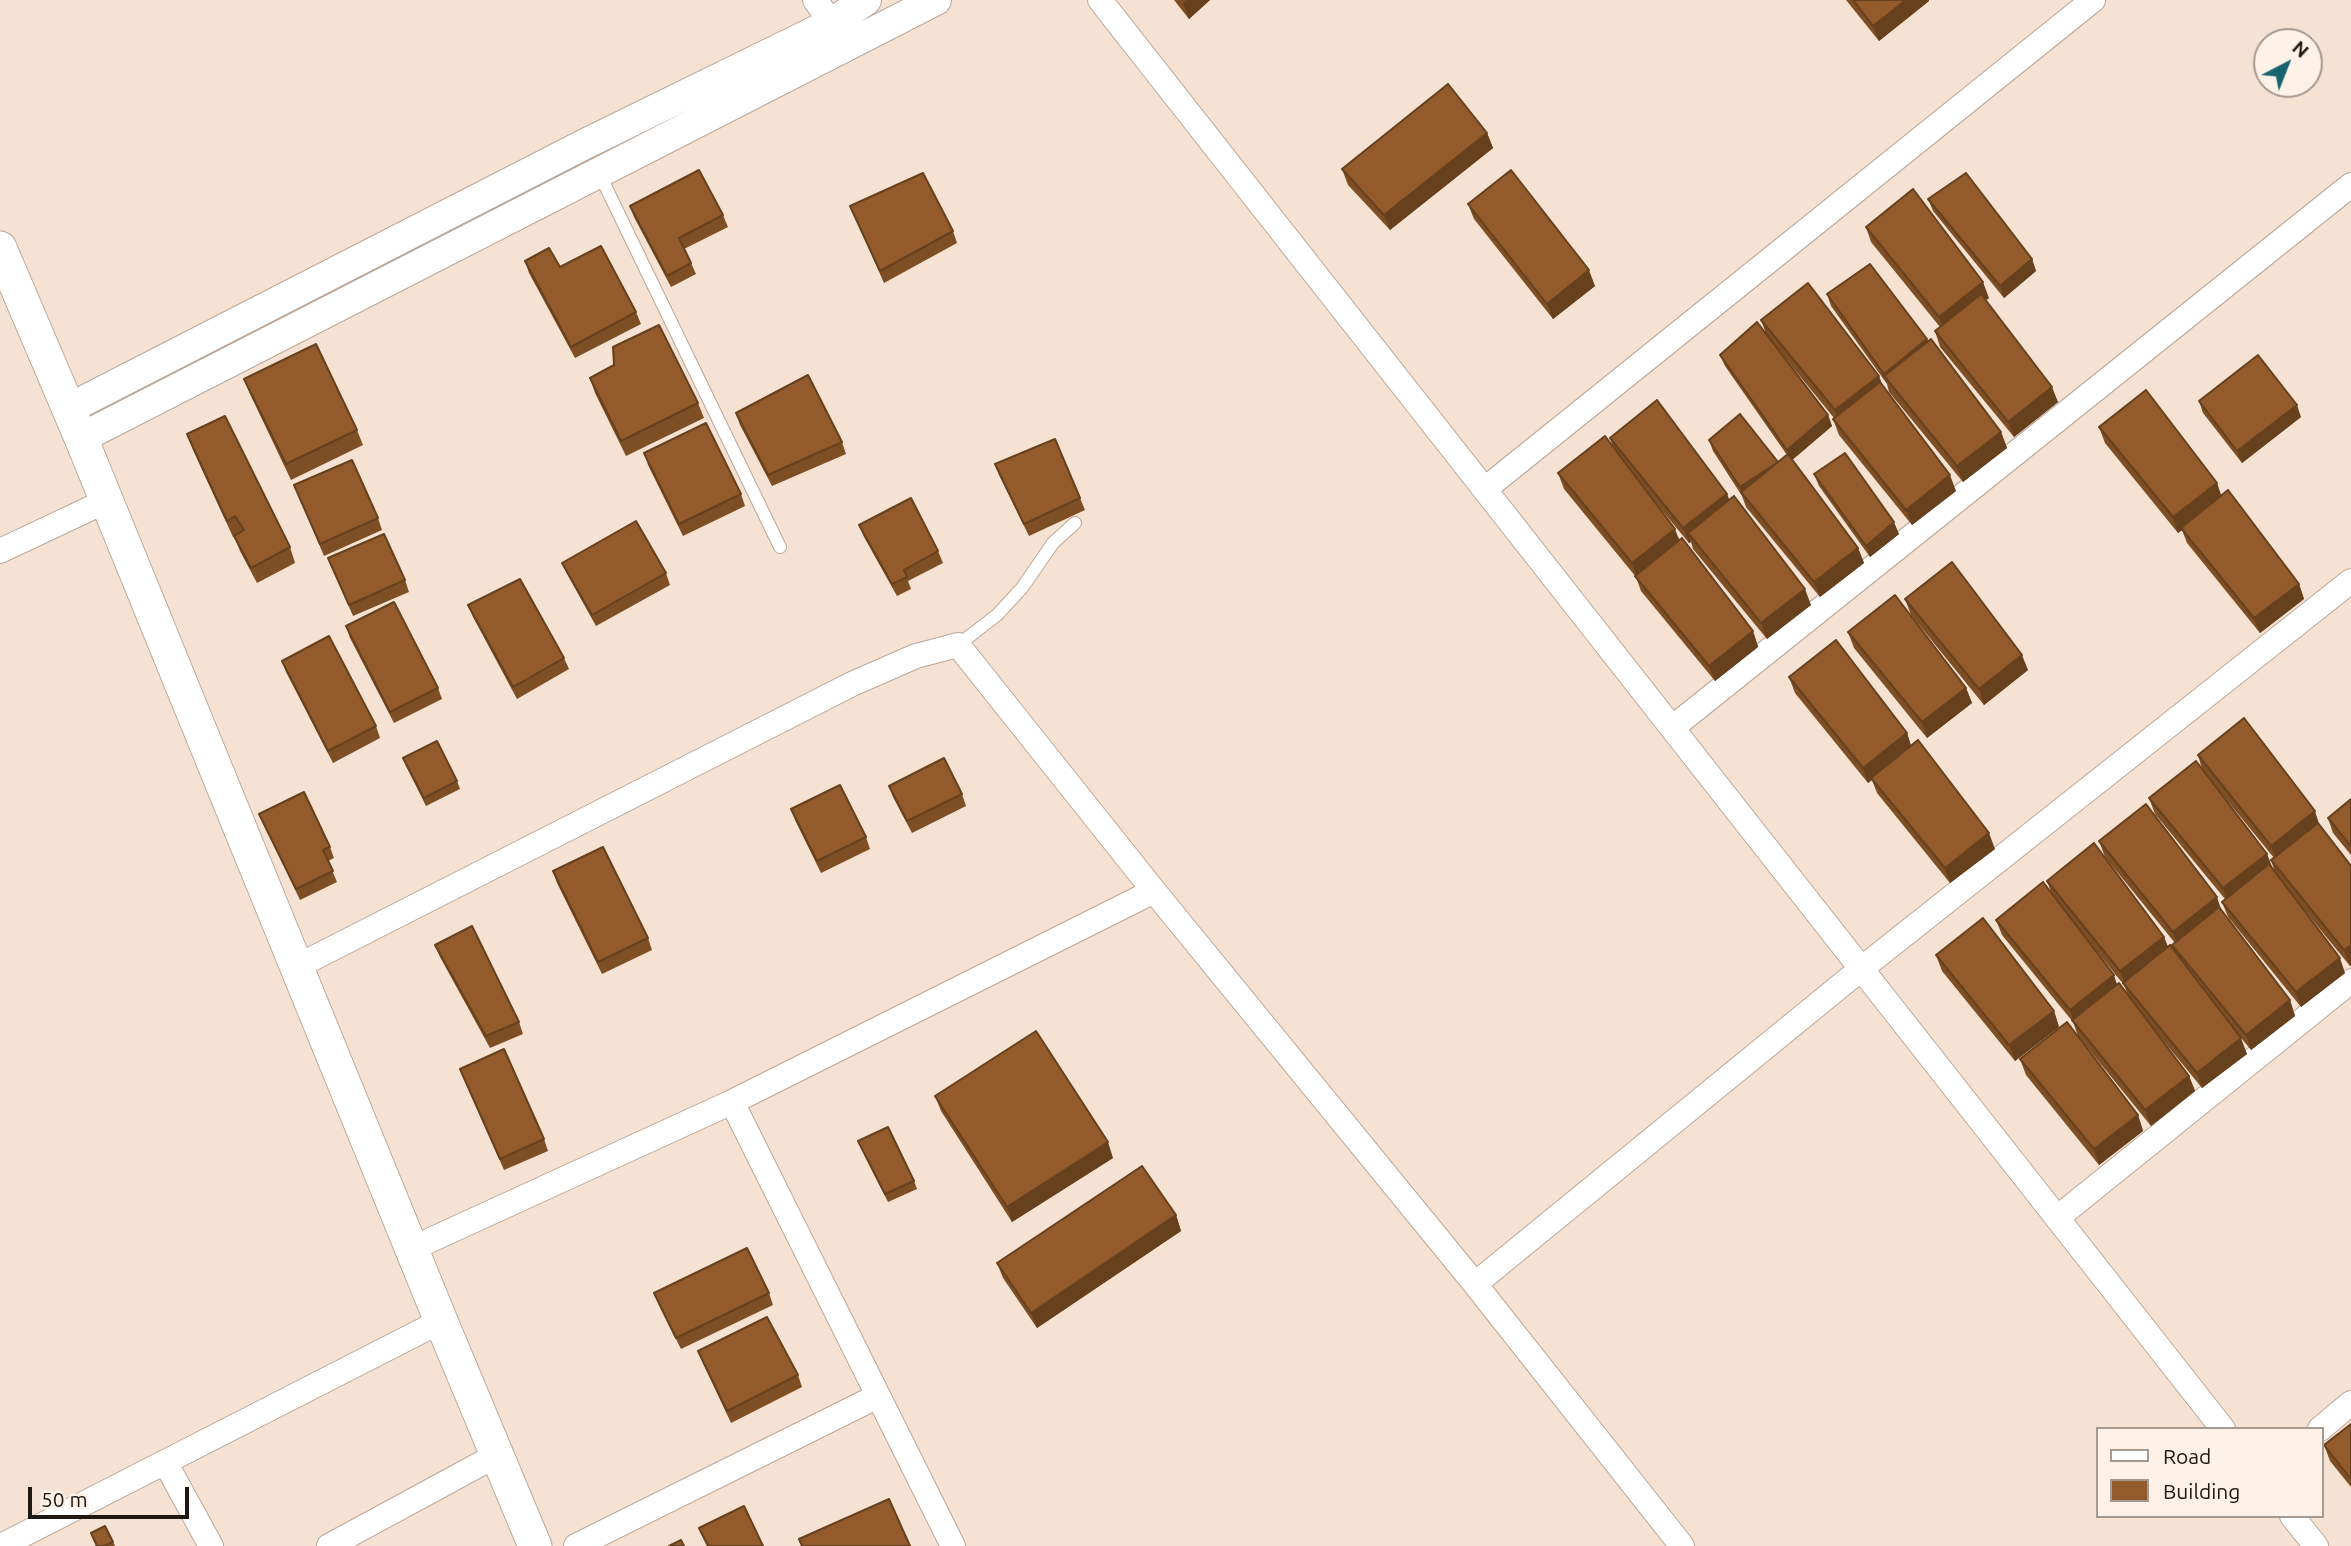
<!DOCTYPE html>
<html>
<head>
<meta charset="utf-8">
<style>
	body { margin:0 }
	#map { position:relative; width:2351px; height:1546px; overflow:hidden; background:#f6e2d3; font-family:Ubuntu,sans-serif }
	canvas { display:block }
	.legend { position:absolute; left:2096px; top:1427px; width:228px; height:91px; box-sizing:border-box; background:#fdf1e8; border:2px solid #a49a92; margin:0; padding:9px 12px; list-style:none; font-size:21px; color:#1e1712 }
	.legend li { display:flex; align-items:center; gap:14px; height:35px }
	.legend b { width:35px; border:2px solid #a49a92 }
	.north { position:absolute; left:2253px; top:28px; width:70px; height:70px; box-sizing:border-box; background:#fdf1e8; border:2px solid #a49a92; border-radius:50%; rotate:42deg; font-size:19px; font-weight:700; line-height:28px; text-align:center; color:#1e1712 }
	.north::after { content:''; display:block; margin:auto; width:24px; height:32px; background:#17636e; clip-path:polygon(50% 0,100% 100%,50% 72%,0 100%) }
	.scale { position:absolute; left:28px; top:1487px; width:161px; height:32px; box-sizing:border-box; border:4px solid #1e1712; border-top:0; padding-left:9px; font-size:21px; line-height:24px; white-space:nowrap; color:#1e1712; -webkit-text-stroke:5px #fdf1e8; paint-order:stroke }
</style>
</head>
<body>
<div id="map">
<canvas width="2351" height="1546"></canvas>
<ul class="legend">
<li><b style="height:9px;background:#fff"></b>Road</li>
<li><b style="height:19px;background:#935b2b"></b>Building</li>
</ul>
<div class="north">N</div>
<div class="scale">50 m</div>
</div>
<script>
const ctx = document.querySelector('canvas').getContext('2d');
ctx.lineJoin = 'round';
function toPath(rows) {
  const path = new Path2D();
  for (const r of rows) {
    path.moveTo(r[0], r[1]);
    for (let i = 2; i < r.length; i += 2) path.lineTo(r[i], r[i + 1]);
  }
  return path;
}
function trace(path, color, width, dash) {
  ctx.strokeStyle = color;
  ctx.lineWidth = width;
  ctx.lineCap = dash ? 'butt' : 'round';
  ctx.setLineDash(dash || []);
  ctx.stroke(path);
}
function paint(path, color) {
  ctx.fillStyle = color;
  ctx.fill(path, 'evenodd');
}
const service = toPath([
	[599,173,780,547],
	[958,645,997,615,1022,588,1053,543,1075,523]
]);
const minor = toPath([
	[815,0,832,23],
	[1100,0,2223,1429],
	[1485,489,2093,0],
	[0,551,106,501,108,503],
	[1672,728,2351,185],
	[296,967,852,684,916,656,958,645,1154,891,1475,1284,1682,1546],
	[732,1102,1154,891],
	[2057,1218,2351,981],
	[411,1249,732,1102,953,1546],
	[1475,1284,1861,969,2351,581],
	[2320,1429,2351,1403],
	[165,1462,211,1546],
	[2292,1516,2316,1546],
	[1,1546,441,1321],
	[329,1546,497,1455],
	[576,1546,878,1396]
]);
const tertiary = toPath([
	[68,409,585,144,832,23,866,0],
	[81,438,936,0]
]);
const secondary = toPath([
	[0,248,81,438,441,1321,535,1546]
]);
trace(service, '#baa799', 14);
trace(minor, '#baa799', 26);
trace(tertiary, '#baa799', 32);
trace(secondary, '#baa799', 35);
trace(service, '#fff', 12);
trace(minor, '#fff', 24);
trace(tertiary, '#fff', 30);
trace(secondary, '#fff', 33);
paint(toPath([
	[1174,0,1210,0,1189,19],
	[1846,0,1929,0,1929,1,1879,41],
	[1487,133,1493,148,1390,230,1348,185,1342,169],
	[1928,199,2032,259,2036,271,2004,298,1933,211],
	[1468,204,1595,286,1553,319,1474,219],
	[630,206,723,215,728,227,684,249,691,263,696,274,671,287,634,217],
	[850,206,953,231,957,243,884,283],
	[1866,227,1989,298,1986,300,2058,402,2014,437,1940,347,1935,331,1940,327,1871,242],
	[525,261,560,267,636,312,641,324,575,358,529,273],
	[1827,294,1928,341,2001,432,2007,448,1963,482,1889,392,1887,384,1831,306],
	[1761,320,1879,376,1882,384,1956,491,1912,525,1839,435,1833,419,1834,418,1777,348,1828,415,1832,426,1792,460,1858,548,1864,563,1820,597,1746,507,1742,496,1713,451,1709,440,1778,462,1787,455,1725,366,1720,355,1766,334],
	[590,378,698,403,704,418,626,456,595,393],
	[244,379,357,430,363,445,291,480,250,394],
	[2199,401,2301,417,2242,463,2203,413],
	[736,413,842,442,846,454,772,486,740,425],
	[2099,427,2217,483,2221,495,2299,584,2304,599,2260,633,2187,543,2182,530,2178,533,2105,443],
	[187,434,290,547,295,563,257,583,240,551,234,536,233,537,193,450],
	[1610,438,1727,494,1729,500,1811,605,1767,639,1693,549,1691,542,1689,543,1650,496,1680,540,1753,631,1758,647,1715,681,1641,591,1636,577,1564,489,1558,473,1613,447],
	[644,453,741,494,745,506,683,536,648,465],
	[995,464,1080,498,1085,510,1029,536,999,475],
	[1814,474,1899,534,1870,557,1819,486],
	[294,485,378,518,382,530,324,556],
	[859,525,938,551,943,563,908,581,911,589,897,596,864,537],
	[328,558,405,580,409,592,353,616],
	[562,563,666,573,670,585,596,626,567,574],
	[1905,599,2028,670,1984,705,1911,615],
	[468,605,564,658,569,669,517,699,473,617],
	[346,626,438,688,442,699,394,723,350,638],
	[1848,632,1966,688,1972,703,1927,738,1854,648],
	[282,661,376,726,380,738,333,763,286,672],
	[1789,677,1907,733,1911,746,1995,849,1950,883,1877,793,1872,780,1868,783,1795,693],
	[2198,755,2320,826,2351,866,2351,965,2350,966,2292,895,2345,973,2301,1007,2228,917,2222,902,2225,899,2155,814,2149,798,2202,769],
	[2217,788,2274,858,2271,860,2275,873,2272,869,2267,854],
	[403,758,457,781,460,789,426,806,406,766],
	[889,786,962,794,966,806,912,833,893,797],
	[2351,799,2351,855,2333,833,2328,818],
	[791,809,866,837,870,849,821,873,795,820],
	[259,814,330,847,334,858,328,861,337,882,300,900,264,825],
	[2099,841,2222,911,2290,1000,2295,1016,2251,1050,2232,1027,2247,1054,2202,1088,2148,1022,2189,1076,2195,1091,2151,1126,2078,1036,2073,1022,2002,935,1996,920,2051,892,2047,881,2164,937,2168,947,2175,952,2172,945,2175,943,2105,857],
	[2076,926,2124,985,2128,995,2117,984],
	[553,871,648,938,652,950,602,974,557,883],
	[435,945,519,1022,523,1034,490,1048,440,957],
	[1936,955,2054,1011,2059,1027,2015,1061,1942,971],
	[2020,1059,2138,1115,2143,1131,2099,1165,2026,1075],
	[460,1069,544,1139,548,1151,504,1170],
	[935,1096,1113,1158,1012,1222,941,1111],
	[858,1141,914,1181,917,1189,888,1202,861,1148],
	[1176,1215,1181,1231,1037,1328,1003,1278,997,1263],
	[654,1293,769,1293,773,1305,681,1349,659,1305],
	[698,1351,798,1375,802,1387,731,1423,703,1363],
	[2351,1424,2351,1487,2330,1461,2324,1445],
	[91,1533,113,1542,115,1546,96,1546]
]), '#7e4e25');
paint(toPath([
	[1187,0,1210,0,1189,19,1183,3],
	[1906,0,1929,0,1929,1,1879,41,1873,26],
	[1487,133,1493,148,1390,230,1384,215],
	[2032,259,2036,271,2004,298,2000,286],
	[1589,270,1595,286,1553,319,1547,304],
	[1983,282,1989,298,1945,332,1939,317],
	[1927,339,1932,351,1885,378,1884,374],
	[1879,376,1884,392,1840,426,1835,410],
	[2052,387,2058,402,2014,437,2008,422],
	[2297,405,2301,417,2242,463,2237,451],
	[1828,415,1832,426,1791,461,1787,450],
	[2001,432,2007,448,1963,482,1957,466],
	[1778,462,1743,494,1740,487],
	[1950,475,1956,491,1912,525,1906,510],
	[2217,483,2222,499,2178,533,2173,517],
	[1727,494,1733,509,1688,533,1691,542,1689,543,1683,528],
	[1894,522,1899,534,1870,557,1866,546],
	[1675,529,1681,545,1637,579,1632,563],
	[1858,548,1864,563,1820,597,1814,582],
	[2299,584,2304,599,2260,633,2254,618],
	[1805,589,1811,605,1767,639,1761,623],
	[1753,631,1758,647,1715,681,1709,666],
	[2022,655,2028,670,1984,705,1979,689],
	[1966,688,1972,703,1927,738,1922,722],
	[1907,733,1912,749,1868,783,1863,768],
	[2315,811,2320,827,2277,861,2271,846],
	[1989,833,1995,849,1950,883,1945,868],
	[2267,854,2273,869,2228,904,2223,888],
	[2217,897,2222,912,2178,947,2173,932],
	[2164,937,2170,952,2126,987,2120,971],
	[2351,945,2351,965,2350,966,2344,950],
	[2340,958,2345,973,2301,1007,2296,992],
	[2114,975,2119,991,2075,1025,2070,1010],
	[2290,1000,2295,1016,2251,1050,2246,1035],
	[2054,1011,2059,1027,2015,1061,2009,1045],
	[2241,1038,2247,1054,2202,1088,2197,1073],
	[2189,1076,2195,1091,2151,1126,2145,1110],
	[2138,1115,2143,1131,2099,1165,2094,1149],
	[1108,1142,1113,1158,1012,1222,1007,1207],
	[1176,1215,1181,1231,1037,1328,1031,1313]
]), '#67401e');
const building = toPath([
	[1853,0,1906,0,1873,26,1853,0],
	[1448,84,1487,133,1384,215,1342,169,1448,84],
	[699,170,723,215,679,238,691,263,667,276,630,206,699,170],
	[1511,170,1589,270,1547,304,1468,204,1511,170],
	[923,173,953,231,880,271,850,206,923,173],
	[1966,173,2032,259,2000,286,1928,199,1966,173],
	[1913,189,1983,282,1939,317,1866,227,1913,189],
	[601,246,636,312,571,347,525,261,549,248,560,267,601,246],
	[1870,264,1927,339,1884,374,1827,294,1870,264],
	[1808,283,1879,376,1835,410,1761,320,1808,283],
	[1981,294,2052,387,2008,422,1935,331,1981,294],
	[1757,322,1828,415,1787,450,1720,355,1757,322],
	[659,325,698,403,621,441,590,378,614,365,613,347,659,325],
	[1931,339,2001,432,1957,466,1884,376,1931,339],
	[316,344,357,430,286,464,244,379,316,344],
	[2258,355,2297,405,2237,451,2199,401,2258,355],
	[808,375,842,442,768,475,736,413,808,375],
	[1880,382,1950,475,1906,510,1833,419,1880,382],
	[2146,390,2217,483,2173,517,2099,427,2146,390],
	[1657,400,1727,494,1683,528,1610,438,1657,400],
	[1740,414,1778,462,1740,487,1709,440,1740,414],
	[225,416,290,547,251,568,234,536,244,530,235,516,227,521,187,434,225,416],
	[706,423,741,494,679,524,644,453,706,423],
	[1605,436,1675,529,1632,563,1558,473,1605,436],
	[1055,439,1080,498,1024,524,995,464,1055,439],
	[1845,453,1894,522,1866,546,1814,474,1845,453],
	[1788,454,1858,548,1814,582,1741,492,1788,454],
	[352,460,378,518,320,544,294,485,352,460],
	[2228,490,2299,584,2254,618,2181,528,2228,490],
	[1734,496,1805,589,1761,623,1688,533,1734,496],
	[911,498,938,551,904,570,907,577,892,584,859,525,911,498],
	[636,521,666,573,592,615,562,563,636,521],
	[384,534,405,580,349,605,328,558,384,534],
	[1682,538,1753,631,1709,666,1635,576,1682,538],
	[1952,562,2022,655,1979,689,1905,599,1952,562],
	[520,579,564,658,513,687,468,605,520,579],
	[1895,595,1966,688,1922,722,1848,632,1895,595],
	[394,602,438,688,390,712,346,626,394,602],
	[329,636,376,726,328,751,282,661,329,636],
	[1836,640,1907,733,1863,768,1789,677,1836,640],
	[2244,718,2315,811,2271,846,2198,755,2244,718],
	[1918,740,1989,833,1945,868,1871,778,1918,740],
	[437,741,457,781,424,798,403,758,437,741],
	[944,758,962,794,907,821,889,786,944,758],
	[2196,761,2267,854,2223,888,2149,798,2196,761],
	[840,785,866,837,817,861,791,809,840,785],
	[304,792,330,847,323,850,333,871,296,889,259,814,304,792],
	[2351,799,2351,846,2328,818,2351,799],
	[2146,804,2217,897,2173,932,2099,841,2146,804],
	[2318,823,2351,866,2351,945,2344,950,2271,860,2318,823],
	[2094,843,2164,937,2120,971,2047,881,2094,843],
	[603,847,648,938,598,962,553,871,603,847],
	[2269,864,2340,958,2296,992,2222,902,2269,864],
	[2043,882,2114,975,2070,1010,1996,920,2043,882],
	[2219,907,2290,1000,2246,1035,2172,945,2219,907],
	[1983,918,2054,1011,2009,1045,1936,955,1983,918],
	[472,926,519,1022,486,1036,435,945,472,926],
	[2170,945,2241,1038,2197,1073,2123,983,2170,945],
	[2119,983,2189,1076,2145,1110,2072,1020,2119,983],
	[2067,1022,2138,1115,2094,1149,2020,1059,2067,1022],
	[1036,1031,1108,1142,1007,1207,935,1096,1036,1031],
	[504,1049,544,1139,500,1159,460,1069,504,1049],
	[888,1127,914,1181,885,1194,858,1141,888,1127],
	[1142,1166,1176,1215,1031,1313,997,1263,1142,1166],
	[747,1248,769,1293,676,1338,654,1293,747,1248],
	[767,1317,798,1375,727,1411,698,1351,767,1317],
	[2351,1424,2351,1479,2324,1445,2351,1424],
	[889,1499,910,1546,802,1546,799,1539,889,1499],
	[744,1506,763,1546,708,1546,699,1528,744,1506],
	[105,1526,113,1542,104,1546,97,1546,91,1533,105,1526],
	[681,1540,684,1546,669,1546,681,1540]
]);
paint(building, '#935b2b');
trace(building, '#67401e', 2);
</script>
</body>
</html>
